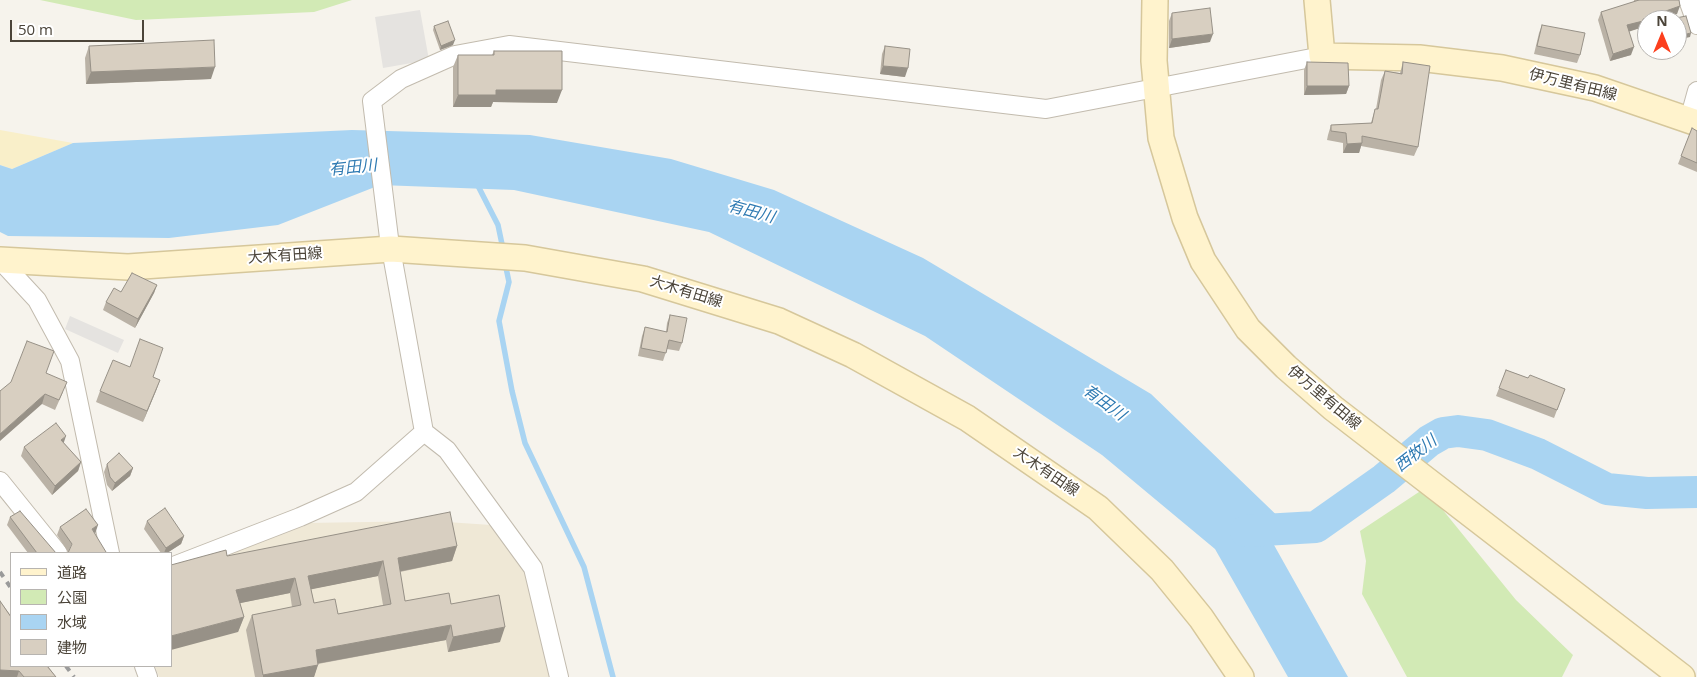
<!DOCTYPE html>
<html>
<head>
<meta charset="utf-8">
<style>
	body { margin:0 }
	#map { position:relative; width:1697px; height:677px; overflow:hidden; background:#f6f3ec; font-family:"Open Sans","Noto Sans JP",sans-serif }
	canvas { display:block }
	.legend { position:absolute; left:10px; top:552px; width:162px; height:115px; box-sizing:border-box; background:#fff; border:1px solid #b7b4b0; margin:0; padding:6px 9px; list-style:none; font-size:15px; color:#4b4439 }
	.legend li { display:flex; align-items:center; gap:10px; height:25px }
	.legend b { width:25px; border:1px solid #b7b4b0 }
	.north { position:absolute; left:1637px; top:10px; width:50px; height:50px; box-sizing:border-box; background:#fff; border:1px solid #b7b4b0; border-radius:50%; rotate:0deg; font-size:14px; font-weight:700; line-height:20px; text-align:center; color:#4b4439 }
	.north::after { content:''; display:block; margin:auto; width:18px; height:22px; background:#fc3f1d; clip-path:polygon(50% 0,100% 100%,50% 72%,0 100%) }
	.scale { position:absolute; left:10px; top:20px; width:134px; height:22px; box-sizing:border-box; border:2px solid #4b4439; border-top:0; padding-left:6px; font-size:15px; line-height:18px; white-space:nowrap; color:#4b4439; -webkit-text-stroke:4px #fff; paint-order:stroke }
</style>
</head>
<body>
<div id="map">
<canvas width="1697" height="677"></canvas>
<ul class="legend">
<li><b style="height:6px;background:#fff3cd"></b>道路</li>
<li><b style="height:14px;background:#d2eab5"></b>公園</li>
<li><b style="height:14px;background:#a9d4f2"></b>水域</li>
<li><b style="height:14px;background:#d8cfc1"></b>建物</li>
</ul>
<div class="north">N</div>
<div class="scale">50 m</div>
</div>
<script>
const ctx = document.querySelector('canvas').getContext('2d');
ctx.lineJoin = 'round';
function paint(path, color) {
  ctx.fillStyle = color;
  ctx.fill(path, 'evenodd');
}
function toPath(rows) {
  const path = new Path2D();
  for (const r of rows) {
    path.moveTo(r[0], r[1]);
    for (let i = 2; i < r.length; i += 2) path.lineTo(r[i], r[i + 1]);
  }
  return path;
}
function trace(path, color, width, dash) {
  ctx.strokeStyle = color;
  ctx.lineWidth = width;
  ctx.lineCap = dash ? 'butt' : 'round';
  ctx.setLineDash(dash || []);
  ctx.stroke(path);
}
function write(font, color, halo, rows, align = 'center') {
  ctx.font = font + ' "Open Sans","Noto Sans JP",sans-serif';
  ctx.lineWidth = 4;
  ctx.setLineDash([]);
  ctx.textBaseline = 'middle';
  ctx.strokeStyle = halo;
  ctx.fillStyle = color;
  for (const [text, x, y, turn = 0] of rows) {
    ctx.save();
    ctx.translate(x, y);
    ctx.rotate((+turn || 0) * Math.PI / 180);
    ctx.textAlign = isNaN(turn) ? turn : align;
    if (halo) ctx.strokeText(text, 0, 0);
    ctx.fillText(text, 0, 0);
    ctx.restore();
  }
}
paint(toPath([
	[432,521,491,525,526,573,551,677,159,677,155,666,171,666,171,572,305,523]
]), '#efe8d6');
paint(toPath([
	[40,0,352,0,314,12,136,20],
	[1425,488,1516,600,1573,655,1562,677,1407,677,1362,594,1366,561,1360,531]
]), '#d2eab5');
paint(toPath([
	[0,130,73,143,12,169,0,165]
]), '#f9efc9');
paint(toPath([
	[420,10,429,60,383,68,375,17],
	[70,316,124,340,118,353,65,329]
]), '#e5e3e0');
paint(toPath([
	[352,130,530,135,671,159,774,190,923,258,1151,394,1290,528,1274,545,1348,677,1288,677,1215,549,1102,455,925,336,709,232,514,190,380,185,278,225,169,238,8,236,0,232,0,165,12,169,73,143]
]), '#a9d4f2');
trace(toPath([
	[476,182,498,225,503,249],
	[505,263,509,282,499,321,512,391,525,443,584,567,613,677]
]), '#a9d4f2', 5.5);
trace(toPath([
	[1246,531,1316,527,1384,479,1429,441,1443,433,1458,431,1487,435,1538,454,1607,489,1647,493,1697,492]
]), '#a9d4f2', 32);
const minor = toPath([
	[1688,0,1697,25],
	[1689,120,1697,91],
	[0,260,37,300,70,361,110,553],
	[0,481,58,553],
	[171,567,300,517,356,492,424,432],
	[144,666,148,677],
	[559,677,533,568,447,450,424,432,389,238,372,101,401,79,455,55,509,45,1046,109,1322,56]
]);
const secondary = toPath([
	[1155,0,1154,61,1161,138,1185,218,1203,261,1248,329,1286,367,1333,408,1682,677],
	[1317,0,1322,56,1419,58,1502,68,1595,88,1697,123],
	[0,260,128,267,391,249,525,258,643,279,779,321,853,355,967,418,1098,508,1162,570,1201,618,1241,677]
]);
trace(minor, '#c2bbae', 20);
trace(secondary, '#d6c79b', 28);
trace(minor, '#fff', 18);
trace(secondary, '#fff3cd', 25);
trace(toPath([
	[0,572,11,588],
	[66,666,74,677]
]), '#9a9a9a', 4, [6, 6]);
paint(toPath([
	[1634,0,1679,0,1677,14,1659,20,1647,20,1641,26,1640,28,1629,31,1631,55,1610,61,1598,20,1601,12,1634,2],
	[1172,13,1210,42,1169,48,1169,21],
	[1542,25,1580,55,1577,63,1534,54,1539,33],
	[434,26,453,45,440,50,433,30],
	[89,46,211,79,86,84,85,58],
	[885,46,905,77,880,74,882,54],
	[494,51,557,103,493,102,491,107,453,107,453,67,458,55,492,55],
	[1307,62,1349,86,1346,94,1304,95,1304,70],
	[1403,62,1418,147,1414,156,1361,146,1359,153,1343,153,1343,143,1327,140,1328,135,1331,125,1371,123,1375,109,1376,109,1381,80,1385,71,1400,73],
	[1692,128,1697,131,1697,172,1678,164],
	[157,285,154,293,135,328,103,310,106,302,121,292],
	[670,315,682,343,679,351,667,349,663,361,638,356,642,336,645,327,666,332,667,323],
	[1506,370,1528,378,1565,389,1554,418,1496,396],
	[46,373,63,392,55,410,42,404,11,382],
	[153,377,160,380,143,422,96,402,100,391],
	[64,443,81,462,78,471,52,495,21,456,24,447],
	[107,464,133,468,130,476,112,491,107,485,104,472],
	[86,509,68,553,68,552,57,535,60,527],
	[10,517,56,553,28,553,7,525],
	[147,521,184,536,181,544,167,553,161,553,144,529],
	[457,546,452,561,400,572,405,601,451,604,500,642,448,652,446,640,318,664,314,677,255,677,246,630,252,615,292,607,290,593,240,603,244,617,238,632,227,556],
	[378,576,383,605,338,614,314,603,311,589],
	[0,601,56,677,0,677]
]), '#bab2a6');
paint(toPath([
	[1680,6,1677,14,1659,20,1647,20,1647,24,1641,26,1640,28,1625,33,1627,25,1643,19],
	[1691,33,1690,37,1677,40,1677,36],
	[1213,34,1210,42,1169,48,1172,39],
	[455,40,453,45,440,50,441,46],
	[1634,47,1631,55,1610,61,1613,54],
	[883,66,908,68,905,77,880,74],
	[215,67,211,79,86,84,91,72],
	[1307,86,1349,86,1346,94,1304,95],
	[496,90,562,90,557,103,493,102,491,107,453,107,458,95],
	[1362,143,1359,153,1343,153,1347,144],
	[157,285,154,293,135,328,138,319],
	[160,380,156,391,143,422,147,411],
	[45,394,42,404,0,441,0,434],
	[66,436,63,445,61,440],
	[81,462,78,471,52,495,55,486],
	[133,468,130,476,112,491,115,483],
	[98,525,95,534,92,529],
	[184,536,181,544,167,553,164,553,166,548],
	[457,546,452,561,392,573,398,558],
	[383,561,378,576,303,591,308,576],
	[295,578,290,593,231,605,236,590],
	[244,617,238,632,171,650,171,636],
	[451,625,446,640,310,665,316,650],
	[505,627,500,642,448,652,453,637],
	[318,665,314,677,263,677,263,675],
	[0,670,19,671,17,677,0,677]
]), '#979187');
const building = toPath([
	[1639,0,1679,0,1680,6,1643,19,1643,21,1627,25,1634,47,1613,54,1601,12,1639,0],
	[1210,8,1213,34,1172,39,1172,13,1210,8],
	[1686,16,1691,33,1677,36,1677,20,1671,19,1686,16],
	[448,21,455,40,441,46,434,26,448,21],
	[1542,25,1585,33,1580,55,1537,46,1542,25],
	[214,40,215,67,91,72,89,46,214,40],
	[885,46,910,49,908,68,883,66,885,46],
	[494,51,562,51,562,90,496,90,496,95,458,95,458,55,494,55,494,51],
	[1307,62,1348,63,1349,86,1307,86,1307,62],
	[1403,62,1430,66,1418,147,1362,136,1362,143,1347,144,1346,133,1331,131,1331,125,1372,123,1375,109,1378,109,1385,71,1402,74,1403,62],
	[1692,128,1697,131,1697,163,1681,156,1692,128],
	[132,273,157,285,138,319,106,302,114,288,121,292,132,273],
	[670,315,687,318,682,343,669,340,666,353,641,348,645,327,667,332,670,315],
	[140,339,163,348,153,377,160,380,147,411,100,391,113,360,130,367,140,339],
	[27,341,54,351,46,373,67,382,59,400,45,394,0,434,0,391,11,382,27,341],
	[1506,370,1528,378,1530,375,1565,389,1557,410,1499,388,1506,370],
	[56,423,66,436,61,440,81,462,55,486,24,447,56,423],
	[119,453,133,468,115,483,110,477,107,464,119,453],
	[165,508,184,536,166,548,147,521,165,508],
	[86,509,98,525,92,529,106,552,104,553,65,553,68,553,72,544,60,527,86,509],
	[20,511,56,553,37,553,10,517,20,511],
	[450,512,457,546,398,558,405,601,449,593,451,604,499,595,505,627,453,637,451,625,316,650,318,665,263,675,252,615,301,605,295,578,236,590,244,617,171,636,171,565,226,550,227,556,450,512],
	[383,561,391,604,338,614,335,599,314,603,308,576,383,561],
	[0,601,11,617,11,666,47,666,56,677,24,677,19,671,0,670,0,601]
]);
paint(building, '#d8cfc1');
trace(building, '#979187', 1);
write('15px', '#4b4439', '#fff', [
	["伊万里有田線",1573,85,14],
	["大木有田線",285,256,-4],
	["大木有田線",686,292,17],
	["伊万里有田線",1324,398,40],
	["大木有田線",1046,472,34]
]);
write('italic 16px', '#2e7ab2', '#fff', [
	["有田川",353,168,-6],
	["有田川",751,212,15],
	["有田川",1104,403,36],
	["西牧川",1416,454,-38]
]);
</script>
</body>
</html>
